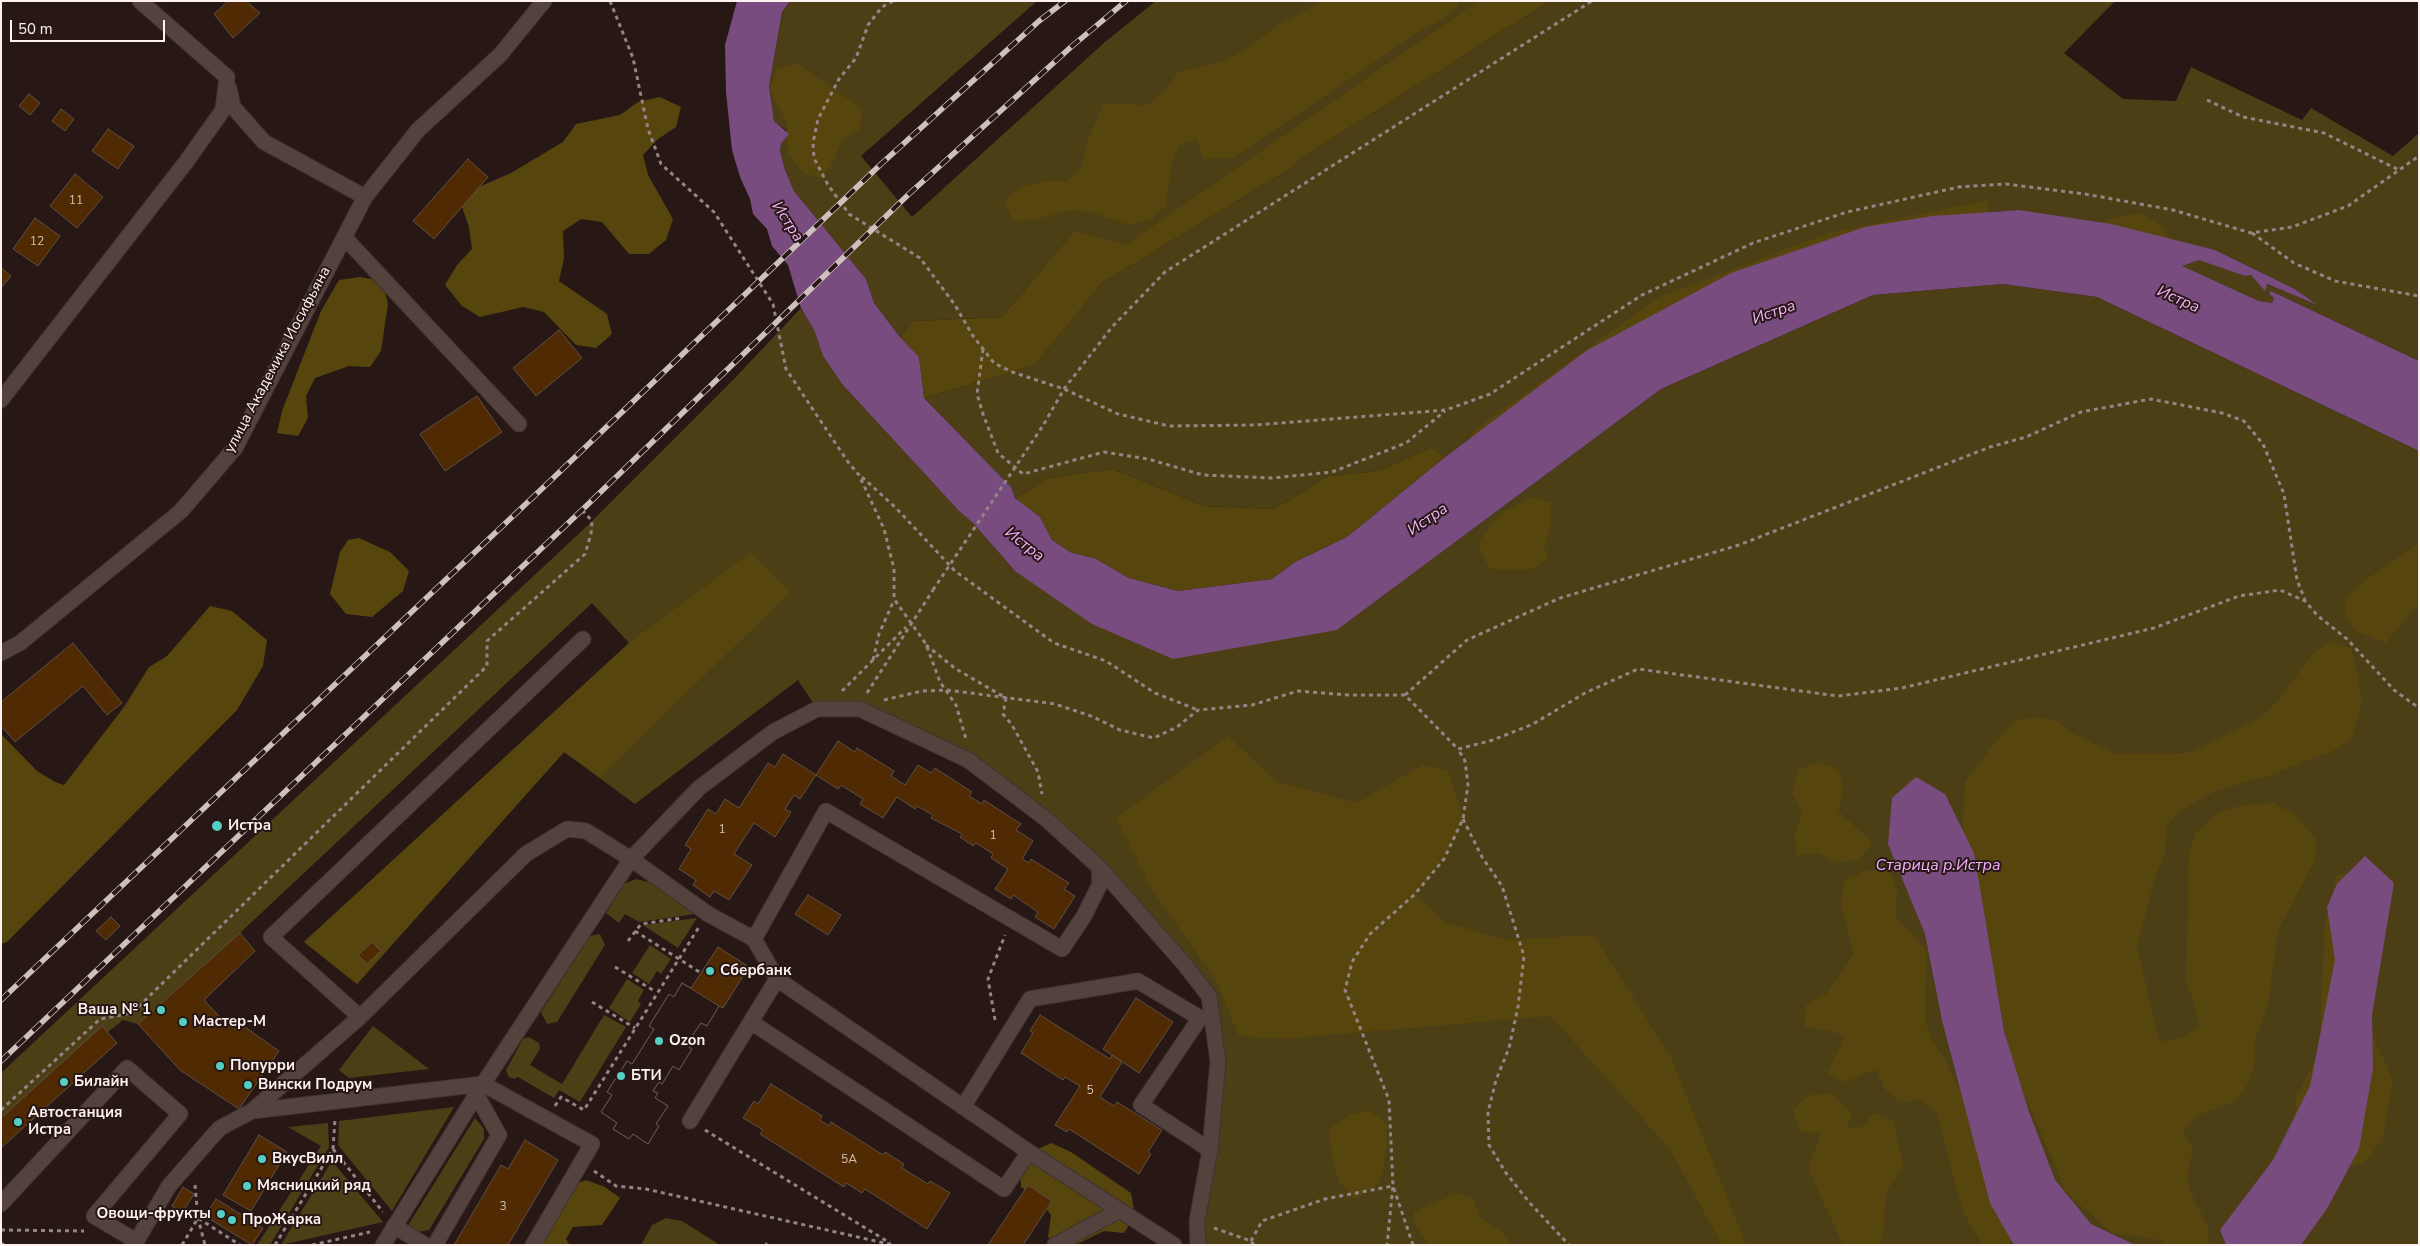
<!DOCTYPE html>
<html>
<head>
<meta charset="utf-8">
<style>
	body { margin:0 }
	#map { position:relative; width:2420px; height:1246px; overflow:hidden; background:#271715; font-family:"Nunito Sans",sans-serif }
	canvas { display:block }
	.frame { position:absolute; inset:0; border:2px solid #fef2f0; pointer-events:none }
	.scale { position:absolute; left:10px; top:20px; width:155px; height:22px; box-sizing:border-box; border:2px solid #fef2f0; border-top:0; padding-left:6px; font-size:15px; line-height:18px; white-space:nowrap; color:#fef2f0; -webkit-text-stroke:4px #271715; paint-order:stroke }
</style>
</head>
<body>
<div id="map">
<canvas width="2420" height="1246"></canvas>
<div class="frame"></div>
<div class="scale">50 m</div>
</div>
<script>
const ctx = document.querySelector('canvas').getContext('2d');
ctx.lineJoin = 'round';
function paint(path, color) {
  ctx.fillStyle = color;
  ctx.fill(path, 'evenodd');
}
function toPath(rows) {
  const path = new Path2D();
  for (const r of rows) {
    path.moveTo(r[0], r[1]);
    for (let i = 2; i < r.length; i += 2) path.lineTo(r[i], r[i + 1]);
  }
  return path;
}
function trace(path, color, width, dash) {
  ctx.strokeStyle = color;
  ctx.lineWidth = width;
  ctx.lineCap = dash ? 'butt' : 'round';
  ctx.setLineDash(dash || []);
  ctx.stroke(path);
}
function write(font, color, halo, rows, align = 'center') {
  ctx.font = font + ' "Nunito Sans",sans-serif';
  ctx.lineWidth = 4;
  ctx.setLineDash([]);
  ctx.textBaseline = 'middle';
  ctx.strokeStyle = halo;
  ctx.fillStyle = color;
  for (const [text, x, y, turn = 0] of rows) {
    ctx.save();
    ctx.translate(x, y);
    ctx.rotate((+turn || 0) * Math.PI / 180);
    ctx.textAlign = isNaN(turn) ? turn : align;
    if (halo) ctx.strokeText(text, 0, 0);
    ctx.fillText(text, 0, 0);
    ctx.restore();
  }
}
paint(toPath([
	[790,1,1037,1,861,156,912,217,1105,42,1156,1,1477,1,1124,246,1074,231,1002,317,913,321,900,337,874,303,866,279,794,191,785,170,780,151,781,144,786,138,786,130,774,121,769,86,782,12],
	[1550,1,2115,1,2064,53,2123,99,2176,101,2191,67,2302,120,2311,108,2393,156,2419,133,2419,361,2271,291,2269,294,2274,298,2272,303,2259,301,2181,266,2199,259,2245,276,2251,275,2265,290,2266,284,2315,303,2293,288,2215,250,2019,210,1932,216,1586,351,1444,458,1433,447,1378,471,1328,476,1274,509,1204,506,1113,469,1049,478,1015,498,1011,487,924,398,1035,365,1101,284,1291,168,1308,154],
	[2003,284,2097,297,2419,451,2419,1245,1198,1245,1212,1114,1209,996,1127,900,968,760,860,709,817,709,798,680,635,804,564,752,357,984,304,942,629,643,592,603,240,933,138,1024,123,1020,1,1118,1,1073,586,527,733,380,801,308,814,330,823,356,842,384,959,511,973,523,1015,571,1337,630,1661,389,1873,295],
	[636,879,652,883,695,914,639,922,625,914,619,923,606,913,624,884],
	[697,918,678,948,643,925],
	[600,934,605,945,557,1022,547,1024,541,1012,590,936],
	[650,945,671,959,661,974,657,971,649,984,632,973],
	[627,979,644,990,638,1001,641,1004,630,1022,609,1008],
	[604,1015,626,1027,580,1102,559,1090,554,1098,518,1077,514,1079,508,1076,506,1070,523,1039,529,1037,539,1043,540,1049,530,1065,562,1084],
	[373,1026,429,1069,349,1078,339,1070],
	[454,1107,392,1211,338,1145,339,1121],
	[475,1118,484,1129,484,1139,429,1230,418,1232,407,1227],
	[328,1123,329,1147,270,1245,257,1245,321,1146,288,1127],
	[332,1161,383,1222,281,1245],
	[666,1218,682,1221,720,1245,641,1245,652,1225]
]), '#4c3f16');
paint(toPath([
	[1323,1,1457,1,1459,6,1440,21,1421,30,1234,158,1204,159,1197,140,1179,145,1171,164,1166,206,1150,220,1130,225,1093,213,1071,210,1033,220,1013,221,1004,200,1024,186,1045,181,1068,181,1083,165,1087,141,1104,104,1148,105,1165,90,1179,72,1223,61,1245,50,1282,22],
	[1477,1,1550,1,1308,154,1291,168,1101,284,1035,365,924,398,919,357,900,337,913,321,1002,317,1074,231,1125,245],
	[798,64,862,109,860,130,842,139,835,159,823,178,803,173,788,154,787,123,770,90,777,68],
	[660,97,681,107,676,127,658,139,643,155,648,175,673,219,666,240,649,254,629,254,602,222,581,219,563,231,564,259,559,281,607,314,612,334,596,348,576,345,544,312,523,307,480,317,462,306,445,285,457,265,472,249,469,227,462,207,474,189,511,173,563,142,576,124,620,115,638,102],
	[1989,200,1988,211,1963,228,1468,454,1472,432,1658,298,1829,233],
	[2142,213,2165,228,2173,251,2100,223,2121,216],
	[360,277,382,281,388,304,381,351,370,367,349,366,315,378,306,396,308,418,298,436,277,433,282,411,321,311,339,280],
	[1433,447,1444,458,1347,537,1295,562,1272,579,1178,591,1129,578,1096,559,1070,552,1052,540,1040,517,1015,498,1049,478,1113,469,1204,506,1274,509,1328,476,1378,471],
	[1533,497,1551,503,1550,528,1544,547,1548,558,1533,569,1490,569,1480,550,1479,542,1491,524,1506,510],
	[359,538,390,552,409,571,403,591,372,617,346,614,330,594,340,552,348,540],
	[2419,543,2419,603,2386,643,2356,631,2345,613,2346,598,2363,582],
	[750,553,790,592,600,777,564,752,357,984,304,942,629,643],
	[210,606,232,611,267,640,263,666,237,710,7,942,1,944,1,734,37,771,55,782,64,785,124,707,149,667,167,656],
	[2331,642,2352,649,2362,699,2352,739,2334,750,2268,776,2218,790,2179,811,2166,828,2165,854,2156,874,2137,946,2159,1042,2181,1038,2199,1027,2195,1004,2186,983,2189,853,2196,833,2218,813,2238,806,2273,803,2293,813,2316,839,2315,860,2278,930,2268,1005,2255,1039,2255,1062,2248,1083,2237,1100,2196,1116,2182,1131,2193,1149,2188,1169,2189,1189,2208,1227,2209,1245,2164,1245,2161,1240,2112,1233,2067,1193,2012,1066,1984,922,1962,834,1965,783,1992,746,2015,721,2037,717,2057,721,2074,734,2117,754,2188,753,2264,715,2279,700,2313,653],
	[1228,736,1275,781,1357,803,1422,765,1448,771,1463,819,1444,859,1415,894,1444,922,1505,940,1594,935,1671,1058,1746,1245,1722,1245,1670,1149,1551,1016,1281,1039,1239,1036,1215,978,1152,890,1116,818],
	[1818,762,1839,770,1843,791,1838,811,1873,843,1858,860,1837,862,1817,853,1796,856,1795,834,1802,812,1792,793,1798,770],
	[1887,868,1897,888,1896,919,1913,934,1926,952,1925,1022,1933,1042,1945,1059,1989,1156,2015,1227,2010,1245,1983,1245,1963,1212,1937,1113,1920,1100,1900,1102,1885,1089,1876,1069,1845,1082,1827,1073,1845,1036,1826,1030,1805,1027,1806,1005,1826,994,1854,954,1841,903,1845,880,1865,871],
	[2357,870,2353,983,2376,1043,2393,1081,2382,1140,2365,1162,2346,1168,2296,1122,2295,1099,2319,1054,2325,922,2333,901,2336,876],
	[1832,1094,1852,1114,1847,1128,1862,1127,1873,1113,1893,1121,1903,1165,1886,1192,1883,1235,1877,1245,1843,1245,1808,1168,1821,1134,1800,1131,1793,1110,1809,1095],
	[1369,1110,1387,1124,1387,1146,1380,1182,1356,1199,1340,1183,1333,1161,1329,1129,1348,1115],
	[1051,1143,1071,1152,1131,1193,1135,1215,1124,1233,1104,1231,1075,1245,1056,1245,1048,1237,1051,1215,1039,1199,1021,1187,1019,1158],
	[586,1180,605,1187,620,1198,602,1225,573,1227,566,1239,570,1245,539,1245,572,1185],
	[1456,1193,1473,1198,1480,1218,1499,1229,1512,1245,1429,1245,1414,1223,1414,1212]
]), '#56460e');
paint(toPath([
	[737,1,790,1,782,12,769,86,774,121,789,134,781,144,780,151,785,170,794,191,866,279,874,303,900,337,919,357,924,398,1011,487,1015,498,1040,517,1052,540,1070,552,1096,559,1129,578,1178,591,1272,579,1295,562,1347,537,1444,458,1586,351,1731,273,1865,227,1932,216,2019,210,2111,224,2215,250,2293,288,2318,305,2267,284,2265,291,2251,275,2245,276,2199,260,2182,266,2259,301,2272,303,2274,298,2269,294,2271,291,2419,361,2419,451,2097,297,2003,284,1873,295,1661,389,1337,630,1173,659,1092,624,1015,571,973,523,959,511,842,384,823,356,814,330,801,308,788,265,772,246,767,229,753,214,750,199,740,177,732,150,726,92,725,45],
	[1916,777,1945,794,1974,853,2004,1031,2029,1112,2055,1180,2091,1224,2135,1245,2014,1245,1990,1203,1942,1020,1925,934,1888,844,1892,798],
	[2365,856,2394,883,2372,1015,2373,1068,2359,1149,2328,1207,2301,1245,2226,1245,2220,1230,2273,1160,2310,1086,2335,960,2327,907,2337,884]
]), '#784c7e');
const building = toPath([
	[228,1,246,1,260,13,233,38,214,14,228,1],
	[29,94,40,103,30,115,19,106,29,94],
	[61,109,74,119,65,131,52,121,61,109],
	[108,129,134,146,118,169,92,151,108,129],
	[468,159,488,177,434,239,413,221,468,159],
	[75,174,103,197,77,228,50,206,75,174],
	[35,218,60,236,38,266,13,249,35,218],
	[1,268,11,276,1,288,1,268],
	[559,330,582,358,536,396,513,368,559,330],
	[477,396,502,432,445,471,420,434,477,396],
	[73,643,122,703,107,715,83,686,15,742,1,726,1,702,73,643],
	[838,741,855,752,857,748,894,771,891,776,905,785,918,765,931,773,935,768,972,792,969,796,982,804,984,800,1021,824,1016,830,1033,841,1022,859,1029,863,1031,859,1069,883,1064,889,1075,896,1054,929,1035,917,1038,912,1013,895,1011,899,995,889,1008,869,991,858,993,854,976,843,973,846,960,837,962,834,931,818,933,815,917,806,915,809,897,797,883,818,860,804,863,799,841,785,838,789,816,775,838,741],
	[783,754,816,775,800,799,794,795,785,809,791,812,775,837,754,823,734,854,752,865,729,900,714,891,710,897,693,885,696,880,679,869,691,849,685,845,708,809,716,814,725,799,739,808,768,763,775,767,783,754],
	[808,895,841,915,828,935,795,914,808,895],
	[111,917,120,926,106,940,96,931,111,917],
	[240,933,255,951,204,1000,229,1027,235,1020,279,1051,239,1109,180,1070,138,1024,240,933],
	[372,942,381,951,367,964,358,955,372,942],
	[718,947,749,967,723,1008,719,1006,707,1026,701,1023,686,1045,692,1049,679,1070,673,1066,662,1084,659,1082,653,1091,658,1093,655,1098,668,1106,656,1124,659,1126,648,1144,633,1134,629,1139,613,1129,617,1123,601,1112,612,1095,607,1092,627,1061,632,1064,654,1029,649,1026,669,994,674,997,682,983,691,988,718,947],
	[682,983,719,1006,707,1026,701,1023,686,1045,692,1049,679,1070,673,1066,662,1084,659,1082,653,1091,658,1093,655,1098,668,1106,656,1124,659,1126,648,1144,633,1134,629,1139,613,1129,617,1123,601,1112,612,1095,607,1092,627,1061,632,1064,654,1029,649,1026,669,994,674,997,682,983],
	[1136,998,1173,1022,1139,1073,1103,1049,1136,998],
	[1040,1015,1110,1059,1112,1055,1122,1062,1100,1097,1114,1106,1117,1102,1162,1130,1148,1152,1151,1154,1139,1174,1069,1129,1067,1132,1055,1125,1080,1086,1065,1077,1063,1080,1021,1053,1033,1033,1030,1031,1040,1015],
	[102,1026,117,1043,1,1148,1,1118,102,1026],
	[771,1084,822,1116,820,1120,829,1126,831,1122,883,1155,885,1152,904,1164,902,1168,928,1184,930,1181,950,1193,927,1229,865,1189,862,1193,846,1183,844,1187,760,1134,763,1130,743,1118,754,1101,758,1104,771,1084],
	[259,1135,287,1152,251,1211,223,1195,259,1135],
	[525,1140,558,1160,508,1245,454,1245,501,1165,508,1169,525,1140],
	[1028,1185,1052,1201,1023,1245,988,1245,1028,1185],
	[183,1187,194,1194,182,1213,172,1206,183,1187],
	[216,1199,263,1228,252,1245,205,1216,216,1199]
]);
paint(building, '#502a03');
trace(building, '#5e5045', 1);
const minor = toPath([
	[229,88,233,107,264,142,365,197],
	[344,237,519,424],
	[1,400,186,162,223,110,227,77,140,1],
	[1,653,20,643,181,511,235,448,365,197,418,130,500,55,544,1],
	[754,939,826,811,1062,949,1084,916,1100,884,1099,867],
	[777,979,1029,1152,1174,1245],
	[360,1017,271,937,583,639],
	[751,1022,1004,1189,1029,1152],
	[963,1107,1030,999,1138,981,1200,1018,1141,1105,1210,1150,1197,1221,1198,1245],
	[252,1111,360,1017,526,854,567,829,586,831,631,859,708,914,754,939,777,979,690,1121],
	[1,1204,127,1068,180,1114,94,1216,136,1241],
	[394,1226,425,1245],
	[134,1245,169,1186,210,1139,220,1128,252,1111,483,1084,592,1144,533,1245],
	[383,1245,483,1084,631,859,699,788,773,732,817,709,860,709,968,760,1046,819,1099,867,1185,965,1209,996,1218,1061,1210,1150],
	[435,1245,499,1135,476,1094],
	[1055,1245,1120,1210]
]);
trace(minor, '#3f3332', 17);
trace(toPath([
	[610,1,633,58,648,129,661,164,714,212,773,304,786,369,848,462,859,475,884,529,894,569,894,599,926,644,940,682,956,705,966,739],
	[893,1,882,7,868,25,856,58,839,79,818,119,813,143,814,158,828,185,849,214,920,258,955,305,973,336,994,363,1012,372,1064,389,1118,414,1169,426,1255,425,1446,410,1490,394,1642,295,1753,243,1847,212,1959,187,2006,184,2085,194,2173,210,2251,233,2292,227,2348,206,2419,156],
	[2207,100,2243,117,2324,133,2399,170],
	[2252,233,2294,263,2335,281,2419,296],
	[983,349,977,394,983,414,998,453,1023,474,1104,452,1148,459,1203,475,1272,478,1332,472,1406,443,1445,411],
	[1044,424,1064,389,1112,327,1165,272,1592,1],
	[862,477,895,507,955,571,1054,643,1106,661,1155,693,1198,710],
	[926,645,956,669,1006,698,1003,714,1012,725,1038,772,1042,794],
	[873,660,879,634,894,600],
	[842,691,906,627],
	[867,693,933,590],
	[1405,695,1467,640,1560,598,1739,545,1990,447,2026,437,2081,412,2151,399,2222,413,2244,421,2263,444,2284,494,2297,580,2305,600],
	[884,700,922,691,947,690,1055,704,1091,716,1120,730,1154,738,1177,727,1198,710,1252,705,1298,691,1348,695,1405,695,1458,749,1493,740,1533,724,1585,693,1638,669,1838,696,1902,688,2154,628,2239,596,2280,590,2305,601,2318,616,2347,639,2394,690,2419,708],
	[1463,819,1482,857,1502,886,1524,956,1518,1007,1509,1048,1496,1080,1488,1112,1489,1145,1506,1173,1529,1202,1569,1245],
	[635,931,701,973],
	[628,941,641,924,682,918],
	[615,967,656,992],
	[592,1002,635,1028],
	[995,1020,988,979,1005,935],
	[555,1106,561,1097,584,1110,699,927],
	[1,1110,100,1019,132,1013,487,666,487,641,585,554,591,534,592,521,582,510],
	[705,1130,890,1243],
	[333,1149,383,1212],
	[594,1171,616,1186,646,1189,893,1245],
	[195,1185,198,1218,205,1245],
	[1214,1228,1251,1241,1254,1245],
	[1,1230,84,1231],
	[1251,1241,1262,1221,1325,1199,1393,1186,1387,1245],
	[1,1243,4,1245],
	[182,1245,198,1218,240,1245],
	[275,1245,333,1149,335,1119],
	[312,1245,370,1232],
	[766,1245,767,1243],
	[1413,1245,1393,1186,1389,1100,1345,990,1352,962,1370,934,1415,894,1444,859,1463,819,1468,785,1465,761,1458,749]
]), '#938583', 3, [4, 4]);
trace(minor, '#54423f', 15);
const rail = toPath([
	[1,1000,548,483,880,165,1039,21,1065,1],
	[1,1061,582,510,909,194,1071,47,1126,1]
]);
trace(rail, '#cdc0be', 5.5);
trace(rail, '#271715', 4, [11]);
trace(toPath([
	[933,590,1044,424]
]), '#938583', 3, [4, 4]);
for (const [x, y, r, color] of [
	[217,826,6,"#55cec4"],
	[710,971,5,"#55cec4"],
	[161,1010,5,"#55cec4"],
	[183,1022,5,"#55cec4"],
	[659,1041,5,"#55cec4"],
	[220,1066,5,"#55cec4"],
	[621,1076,5,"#55cec4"],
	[64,1082,5,"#55cec4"],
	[248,1085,5,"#55cec4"],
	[18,1122,5,"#55cec4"],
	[262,1159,5,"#55cec4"],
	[247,1186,5,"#55cec4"],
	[221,1214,5,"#55cec4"],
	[232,1220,5,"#55cec4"]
]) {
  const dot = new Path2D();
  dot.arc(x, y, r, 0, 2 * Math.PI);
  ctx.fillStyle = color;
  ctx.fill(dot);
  trace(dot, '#271715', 2);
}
write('12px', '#d2c0b5', null, [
	["11",76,201],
	["12",37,242],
	["1",722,830],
	["1",993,836],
	["5",1090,1091],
	["5А",849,1160],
	["3",503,1207]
]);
write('15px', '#fef2f0', '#271715', [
	["улица Академика Иосифьяна",278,360,-62]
]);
write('bold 15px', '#fef2f0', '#271715', [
	["Истра",228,826],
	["Сбербанк",720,971],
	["Ваша № 1",151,1010,"right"],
	["Мастер-М",193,1022],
	["Ozon",669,1041],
	["Попурри",230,1066],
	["БТИ",631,1076],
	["Билайн",74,1082],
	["Вински Подрум",258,1085],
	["Автостанция",28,1113],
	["Истра",28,1130],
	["ВкусВилл",272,1159],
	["Мясницкий ряд",257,1186],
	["Овощи-фрукты",211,1214,"right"],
	["ПроЖарка",242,1220]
], 'left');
write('italic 16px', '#f4b2fc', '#271715', [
	["Истра",787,222,57],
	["Истра",2178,300,24],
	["Истра",1774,313,-19],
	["Истра",1428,520,-34],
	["Истра",1024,545,38],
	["Старица р.Истра",1938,866]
]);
</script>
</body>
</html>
